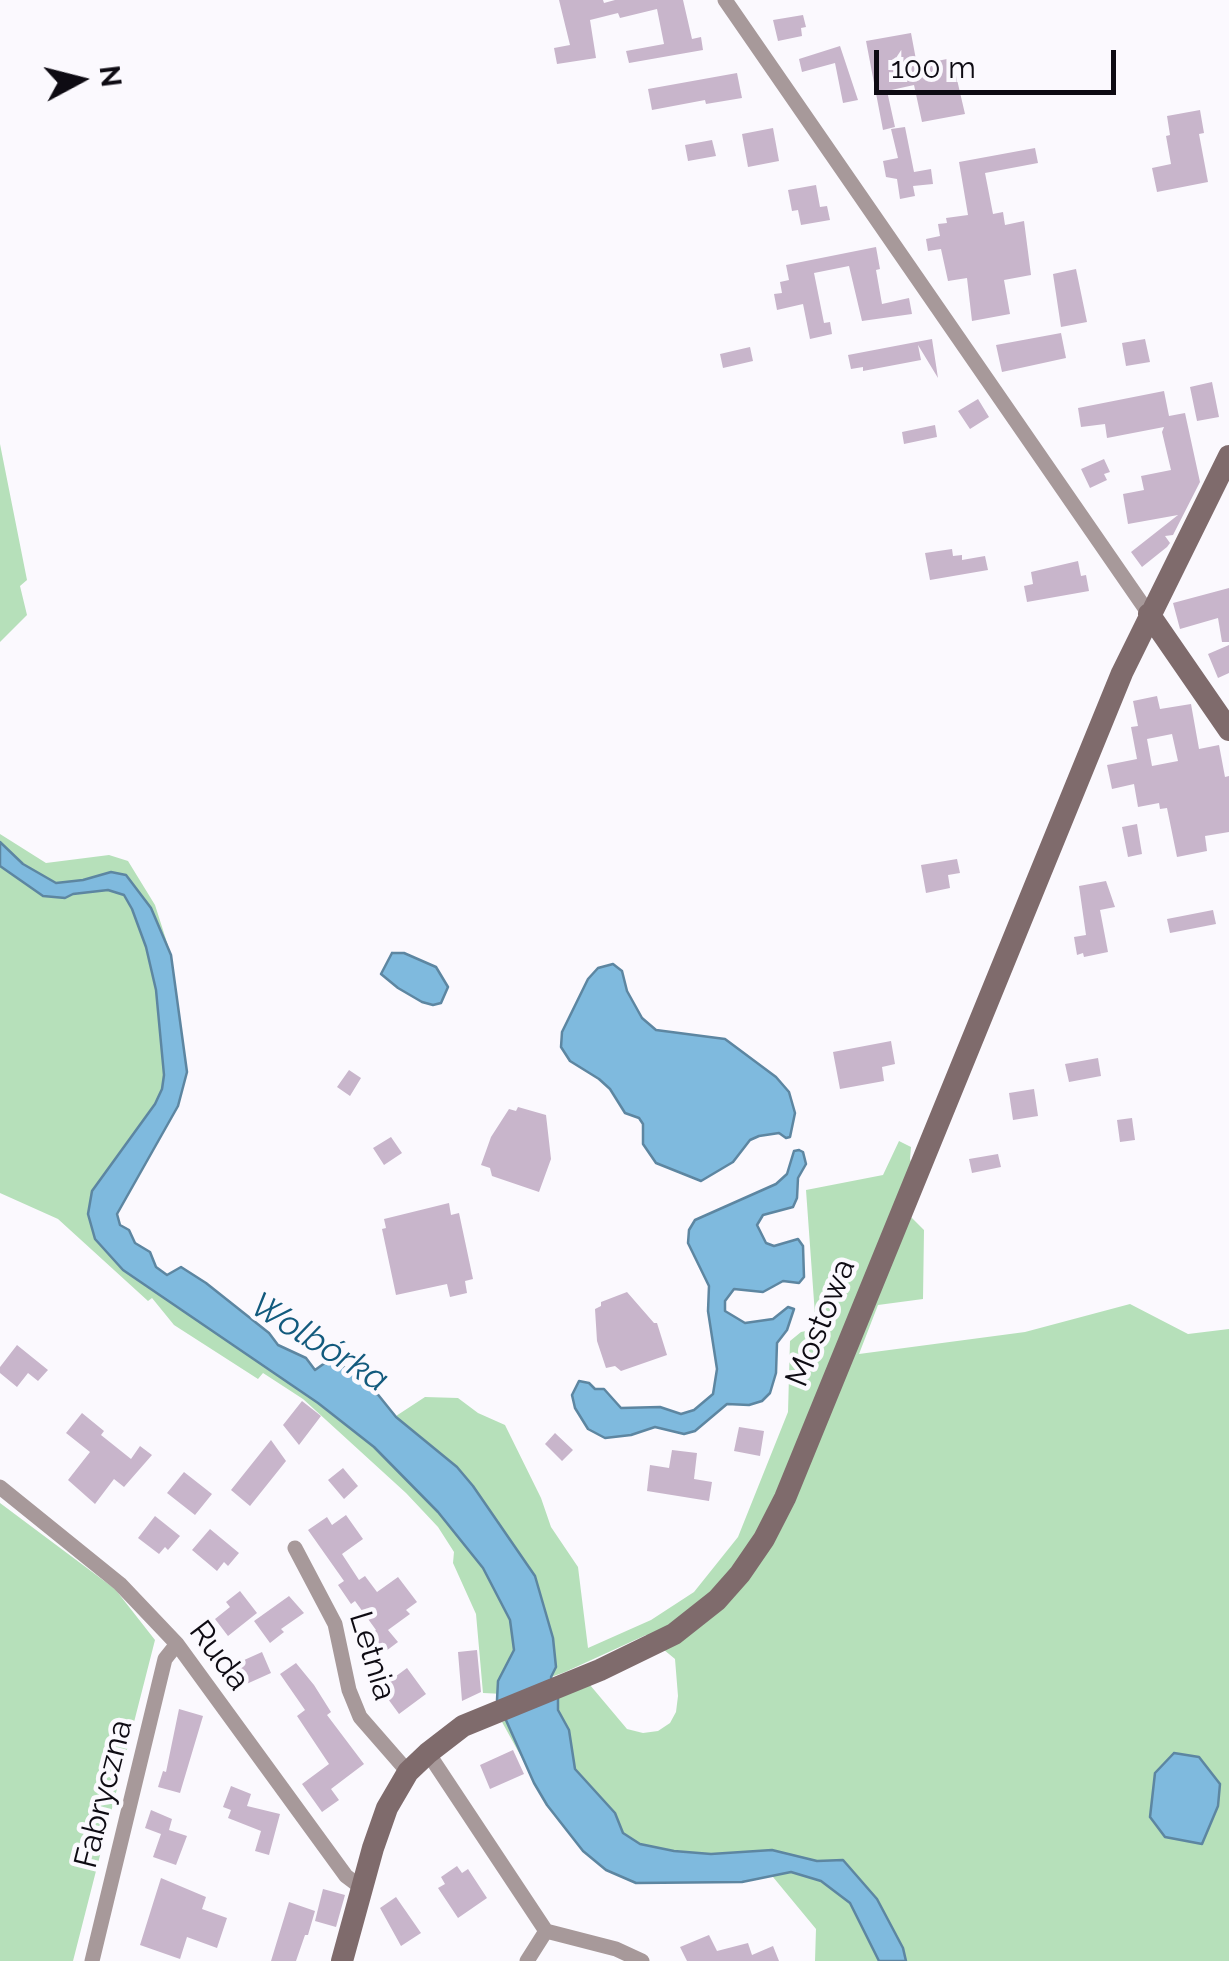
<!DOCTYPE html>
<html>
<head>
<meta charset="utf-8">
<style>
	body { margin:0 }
	#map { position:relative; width:1229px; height:1961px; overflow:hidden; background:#fbf9fe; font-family:Raleway,sans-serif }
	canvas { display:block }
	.north { position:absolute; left:30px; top:30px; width:100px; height:100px; -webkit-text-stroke:8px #fbf9fe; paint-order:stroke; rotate:83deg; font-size:28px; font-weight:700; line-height:40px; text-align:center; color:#0e0b13 }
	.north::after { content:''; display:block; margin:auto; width:35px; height:45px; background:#0e0b13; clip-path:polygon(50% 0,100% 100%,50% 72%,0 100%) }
	.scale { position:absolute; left:874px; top:50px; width:242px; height:45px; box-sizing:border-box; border:5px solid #0e0b13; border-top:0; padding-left:12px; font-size:30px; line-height:35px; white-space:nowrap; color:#0e0b13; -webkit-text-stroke:8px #fbf9fe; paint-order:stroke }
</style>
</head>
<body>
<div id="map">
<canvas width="1229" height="1961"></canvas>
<div class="north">N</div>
<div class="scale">100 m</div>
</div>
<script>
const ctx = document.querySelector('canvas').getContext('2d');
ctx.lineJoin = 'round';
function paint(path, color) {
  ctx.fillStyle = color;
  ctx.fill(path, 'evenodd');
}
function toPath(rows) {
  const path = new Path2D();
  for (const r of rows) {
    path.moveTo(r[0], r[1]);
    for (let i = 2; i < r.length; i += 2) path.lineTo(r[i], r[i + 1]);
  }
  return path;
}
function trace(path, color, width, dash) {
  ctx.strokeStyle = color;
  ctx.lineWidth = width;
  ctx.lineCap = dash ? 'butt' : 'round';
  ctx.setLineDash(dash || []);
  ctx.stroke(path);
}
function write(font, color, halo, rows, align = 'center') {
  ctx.font = font + ' Raleway,sans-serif';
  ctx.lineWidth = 9;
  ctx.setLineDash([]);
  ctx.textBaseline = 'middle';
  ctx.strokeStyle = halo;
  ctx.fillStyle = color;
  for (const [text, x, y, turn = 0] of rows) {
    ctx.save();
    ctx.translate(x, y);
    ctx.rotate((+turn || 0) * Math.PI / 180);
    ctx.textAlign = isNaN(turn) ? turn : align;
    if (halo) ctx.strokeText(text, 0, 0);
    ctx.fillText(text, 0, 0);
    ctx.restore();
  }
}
paint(toPath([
	[0,444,27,580,20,586,27,615,0,642],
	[0,834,46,863,109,855,128,861,155,905,171,955,187,1072,178,1106,117,1214,120,1225,129,1230,135,1243,150,1252,156,1267,167,1275,181,1267,206,1283,269,1333,278,1345,306,1358,315,1370,329,1360,363,1376,396,1416,425,1397,458,1398,478,1413,505,1425,541,1498,551,1527,578,1567,588,1648,651,1620,694,1592,738,1537,788,1412,790,1341,801,1332,816,1329,806,1190,883,1175,899,1141,911,1147,910,1159,921,1190,911,1217,924,1230,923,1299,878,1305,859,1354,1025,1332,1130,1304,1188,1334,1229,1329,1229,1961,815,1961,816,1929,773,1877,634,1872,545,1800,502,1722,590,1685,627,1729,643,1733,658,1731,670,1723,676,1712,678,1696,675,1659,646,1635,565,1672,504,1694,483,1693,476,1614,453,1563,454,1552,438,1527,406,1493,303,1399,263,1373,258,1379,174,1325,152,1298,148,1301,58,1219,0,1193],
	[0,1503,115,1589,155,1640,73,1961,0,1961]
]), '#b6e0ba');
const water = toPath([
	[0,842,23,864,56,883,83,880,111,872,126,875,151,908,171,955,187,1072,178,1106,117,1214,120,1225,129,1230,135,1243,150,1252,156,1267,167,1275,181,1267,206,1283,269,1333,278,1345,306,1358,315,1370,329,1360,363,1376,396,1417,457,1467,473,1486,535,1576,553,1638,556,1667,551,1677,558,1698,558,1710,569,1730,575,1769,615,1813,623,1833,640,1844,674,1851,711,1854,772,1850,817,1861,843,1860,877,1899,903,1948,906,1961,879,1961,850,1903,821,1881,791,1872,742,1882,636,1883,606,1870,583,1851,547,1805,534,1783,497,1700,498,1681,514,1650,510,1620,483,1568,438,1512,374,1447,318,1403,123,1270,95,1239,88,1214,92,1191,155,1104,162,1089,164,1075,156,990,146,947,132,909,124,895,108,890,73,894,65,898,43,896,0,866,0,842],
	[392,953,404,953,436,967,448,987,441,1003,433,1005,422,1002,398,988,381,974,392,953],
	[613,964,622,971,627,991,642,1018,656,1030,725,1039,776,1077,789,1092,795,1113,790,1137,786,1138,779,1133,759,1136,750,1140,733,1162,701,1181,656,1163,643,1144,643,1124,639,1118,625,1113,610,1089,599,1079,570,1061,561,1047,562,1032,588,979,598,968,613,964],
	[799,1150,803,1152,806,1164,798,1178,797,1198,793,1207,763,1215,757,1225,766,1243,774,1246,798,1239,803,1246,804,1277,799,1283,783,1281,763,1292,734,1289,725,1301,725,1311,745,1323,773,1319,788,1307,794,1309,787,1330,777,1343,776,1373,770,1393,762,1401,749,1405,727,1404,695,1431,684,1434,655,1427,631,1435,605,1438,588,1429,575,1408,572,1395,579,1381,589,1383,595,1389,604,1389,621,1408,660,1407,681,1414,694,1410,713,1394,717,1369,708,1311,709,1286,688,1243,689,1230,695,1220,776,1184,787,1174,794,1151,799,1150],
	[1174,1753,1199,1757,1220,1784,1218,1806,1202,1844,1165,1837,1150,1817,1155,1773,1174,1753]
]);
paint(water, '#7fbade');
trace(water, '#5d86a1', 2.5);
paint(toPath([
	[559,0,603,0,604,3,615,0,683,0,692,39,701,37,703,50,629,63,626,51,664,44,657,9,620,18,618,13,590,20,596,58,557,64,554,48,570,45],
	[803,15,806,27,801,28,802,36,778,41,773,20],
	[911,33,917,65,952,58,965,114,922,122,914,85,887,91,895,127,883,130,866,41],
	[840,46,858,100,843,103,835,63,802,72,799,59],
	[737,73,742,98,706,104,705,100,652,110,648,89],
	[1200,110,1204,133,1199,134,1208,182,1157,192,1152,168,1171,164,1166,136,1170,135,1167,116],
	[905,127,914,172,931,169,933,184,913,186,915,196,900,199,897,179,886,177,883,161,898,158,891,129],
	[773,128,779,161,748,167,742,134],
	[712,140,716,156,688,161,685,145],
	[1035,148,1038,163,985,173,993,214,1003,212,1005,225,1024,221,1031,275,1004,280,1010,314,972,321,967,278,948,281,941,249,928,251,926,239,940,236,938,224,947,223,946,218,968,215,959,162],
	[816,185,820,207,827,206,830,220,801,225,798,210,792,211,788,190],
	[876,247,880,269,876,270,882,304,909,298,912,314,862,321,849,266,814,273,824,323,830,322,832,334,810,339,803,304,777,310,774,294,782,293,780,282,789,280,786,265],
	[1076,269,1087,322,1061,327,1053,274],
	[1061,333,1066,358,1002,372,996,345],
	[932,339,938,378,918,345,921,360,863,371,863,367,851,369,848,355],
	[1145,339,1150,362,1126,366,1122,343],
	[750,347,753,361,723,368,720,354],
	[1212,382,1219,417,1197,421,1190,387],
	[1164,391,1169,416,1185,413,1200,482,1173,535,1165,536,1170,543,1167,547,1142,567,1131,552,1178,515,1128,524,1123,494,1144,490,1141,476,1171,470,1162,432,1164,427,1107,438,1105,424,1081,427,1078,408],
	[978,399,989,417,970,429,958,411],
	[935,425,937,437,904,444,902,432],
	[1104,459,1110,472,1104,474,1107,480,1090,488,1081,469],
	[952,549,953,556,962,555,962,560,985,556,988,570,930,580,925,553],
	[1078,561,1081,576,1086,575,1089,591,1027,602,1024,586,1033,584,1031,572],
	[1229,588,1229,642,1222,642,1218,618,1180,629,1173,603],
	[1229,645,1229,673,1218,678,1208,654],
	[1157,696,1160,709,1191,704,1199,749,1219,745,1225,777,1229,776,1229,832,1205,836,1207,851,1177,857,1167,808,1160,809,1159,803,1138,807,1134,784,1112,789,1107,765,1137,759,1131,727,1138,726,1133,701],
	[1172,734,1178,761,1152,766,1147,739],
	[1137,824,1142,854,1128,857,1122,827],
	[957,859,960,873,948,875,950,888,926,893,921,865],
	[1106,881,1115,907,1100,910,1108,952,1084,957,1083,953,1077,955,1074,937,1086,935,1079,886],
	[1213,910,1216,924,1170,933,1167,919],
	[891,1041,895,1064,882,1067,884,1081,840,1089,833,1052],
	[1098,1058,1101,1076,1069,1082,1065,1064],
	[349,1070,361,1078,350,1096,337,1087],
	[1034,1089,1038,1116,1013,1120,1009,1093],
	[518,1107,546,1115,551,1159,539,1192,492,1176,490,1168,481,1165,491,1137,509,1109,516,1111],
	[1132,1118,1135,1140,1120,1142,1117,1120],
	[391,1137,402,1153,384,1165,373,1148],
	[998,1154,1001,1167,972,1173,969,1159],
	[449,1203,451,1215,459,1213,473,1279,465,1281,467,1293,450,1297,447,1284,396,1295,382,1229,386,1228,384,1219],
	[627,1292,654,1323,657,1323,667,1355,621,1371,615,1366,606,1368,597,1341,595,1309,601,1306,601,1302],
	[17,1345,48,1370,38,1381,28,1373,17,1387,0,1373,0,1367],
	[302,1401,321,1416,299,1445,283,1425],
	[82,1413,104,1431,101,1435,131,1459,140,1446,152,1455,124,1487,114,1479,95,1504,68,1480,90,1452,66,1433],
	[739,1427,764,1431,760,1456,734,1451],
	[555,1433,573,1450,562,1461,545,1444],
	[271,1440,286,1461,250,1506,231,1490],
	[672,1450,697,1453,694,1479,712,1482,709,1501,647,1491,650,1465,669,1468],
	[343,1468,358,1486,344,1499,328,1480],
	[184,1472,212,1494,195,1515,167,1493],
	[346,1515,363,1539,342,1554,359,1580,365,1576,377,1592,398,1577,417,1602,406,1610,410,1614,388,1630,398,1642,374,1660,360,1641,376,1630,355,1601,351,1604,338,1585,344,1581,308,1530,327,1517,332,1525],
	[155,1516,180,1536,168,1550,165,1547,159,1554,138,1538],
	[210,1529,239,1553,228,1566,224,1562,217,1571,192,1550],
	[240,1591,257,1613,228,1636,215,1619,230,1607,226,1602],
	[289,1596,304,1613,281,1629,284,1632,270,1643,254,1621],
	[477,1650,481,1692,462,1701,458,1652],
	[262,1652,271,1673,242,1686,233,1665],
	[296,1663,314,1685,331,1712,327,1715,364,1764,331,1789,339,1800,322,1812,302,1784,329,1764,297,1716,305,1710,280,1674],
	[407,1668,426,1694,399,1714,380,1688],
	[179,1709,203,1716,180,1793,158,1787,163,1771,166,1772],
	[513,1750,524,1774,490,1789,480,1765],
	[231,1786,251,1794,247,1806,280,1814,269,1855,255,1851,261,1831,228,1818,231,1810,223,1807],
	[151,1810,172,1819,169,1830,187,1836,176,1865,153,1857,161,1834,145,1828],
	[457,1866,462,1873,468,1869,487,1898,458,1918,438,1888,445,1884,441,1877],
	[161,1878,206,1897,202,1909,227,1918,217,1948,187,1937,180,1959,140,1945],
	[323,1889,345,1895,336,1927,315,1921],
	[396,1897,421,1933,401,1946,380,1908],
	[289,1902,315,1911,308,1935,305,1935,296,1961,271,1961],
	[709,1935,717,1951,748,1943,752,1955,773,1946,779,1961,687,1961,680,1947]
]), '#c8b5cb');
trace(toPath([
	[725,0,1149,614],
	[0,1487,120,1584,177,1644,346,1876,362,1888],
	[295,1548,335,1624,349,1690,360,1717,408,1772],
	[428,1753,546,1931,616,1949,642,1961],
	[92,1961,165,1659,177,1644],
	[527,1961,546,1931]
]), '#a7999a', 15);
trace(toPath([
	[1149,614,1229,730],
	[342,1961,373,1848,387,1808,408,1772,428,1753,463,1726,600,1670,674,1634,717,1600,740,1574,764,1539,785,1498,1122,673,1229,456]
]), '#7f6b6c', 22);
write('32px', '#0e0b13', '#fbf9fe', [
	["Mostowa",821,1323,-68],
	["Ruda",219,1656,53],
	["Letnia",372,1656,73],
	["Fabryczna",104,1794,-76]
]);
write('italic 35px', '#125a7d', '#fbf9fe', [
	["Wolbórka",319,1343,32]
]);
</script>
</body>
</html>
